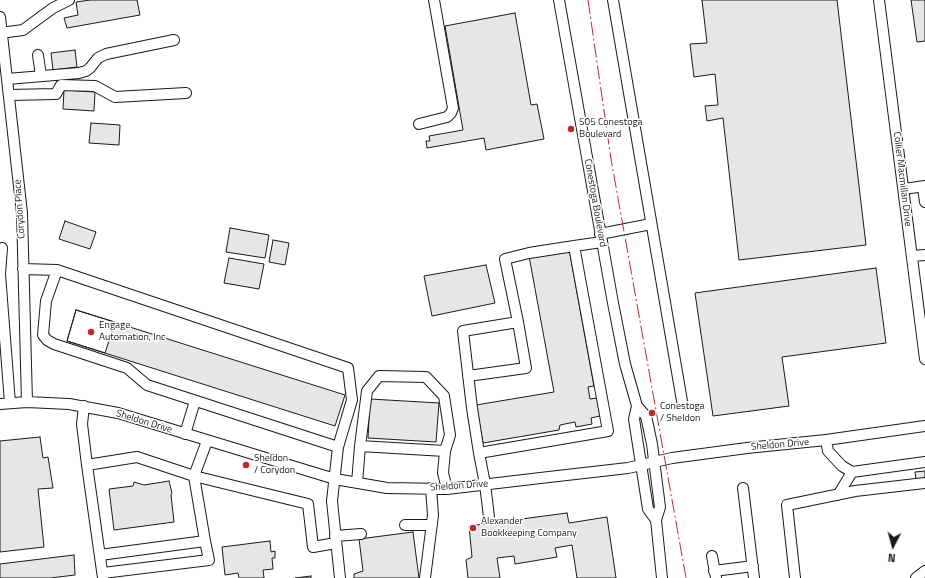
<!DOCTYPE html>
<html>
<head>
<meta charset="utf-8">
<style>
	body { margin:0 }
	#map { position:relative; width:925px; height:578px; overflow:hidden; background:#fff; font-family:"Titillium Web",sans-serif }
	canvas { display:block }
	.north { position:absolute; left:873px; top:526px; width:40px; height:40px; -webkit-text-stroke:3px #fff; paint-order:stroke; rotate:186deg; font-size:11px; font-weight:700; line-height:16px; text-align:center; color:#1a1a1a }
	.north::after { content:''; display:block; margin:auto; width:14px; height:18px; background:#1a1a1a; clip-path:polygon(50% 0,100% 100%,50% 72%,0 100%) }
</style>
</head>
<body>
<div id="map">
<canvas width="925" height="578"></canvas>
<div class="north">N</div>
</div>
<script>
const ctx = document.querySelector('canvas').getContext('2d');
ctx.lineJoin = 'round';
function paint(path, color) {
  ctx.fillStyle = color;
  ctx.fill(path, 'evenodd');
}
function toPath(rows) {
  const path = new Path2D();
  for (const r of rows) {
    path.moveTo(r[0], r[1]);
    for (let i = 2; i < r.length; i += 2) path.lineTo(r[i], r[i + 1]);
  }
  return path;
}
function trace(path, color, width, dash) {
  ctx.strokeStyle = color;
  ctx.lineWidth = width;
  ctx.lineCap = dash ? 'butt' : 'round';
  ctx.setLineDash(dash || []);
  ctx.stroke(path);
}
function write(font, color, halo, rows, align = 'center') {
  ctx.font = font + ' "Titillium Web",sans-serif';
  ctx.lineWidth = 3;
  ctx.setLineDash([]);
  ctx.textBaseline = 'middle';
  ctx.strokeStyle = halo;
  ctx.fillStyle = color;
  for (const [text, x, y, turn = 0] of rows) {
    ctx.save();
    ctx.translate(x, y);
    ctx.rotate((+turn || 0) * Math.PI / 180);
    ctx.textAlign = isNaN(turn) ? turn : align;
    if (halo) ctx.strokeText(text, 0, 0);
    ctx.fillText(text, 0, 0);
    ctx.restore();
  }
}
const building = toPath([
	[90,0,137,0,140,15,67,28,64,18,78,15,76,2,90,0],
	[702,0,837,0,866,245,739,260,723,118,707,121,705,106,718,105,715,74,694,77,690,44,707,43,702,0],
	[911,0,925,0,925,41,917,42,911,0],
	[515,13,531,105,537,104,544,139,486,150,484,138,427,148,426,141,430,141,429,136,463,130,445,26,515,13],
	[75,50,77,67,53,70,51,53,75,50],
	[64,90,95,92,94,111,63,109,64,90],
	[91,123,120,125,119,145,89,143,91,123],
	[65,221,96,232,90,249,59,239,65,221],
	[230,228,269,235,265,258,226,252,230,228],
	[273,240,289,243,285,265,269,262,273,240],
	[569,249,594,386,588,387,590,399,597,398,600,416,591,418,592,424,576,427,575,422,560,425,559,430,483,443,476,405,554,392,529,256,569,249],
	[229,258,264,264,259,289,224,283,229,258],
	[486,265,495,303,432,316,424,276,486,265],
	[876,268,886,343,782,357,789,406,713,416,695,293,876,268],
	[76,310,345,395,335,426,67,341,76,310],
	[76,310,115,322,105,353,67,341,76,310],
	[370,399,439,403,436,442,368,438,370,399],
	[40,437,43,458,48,457,53,488,38,489,44,547,0,552,0,441,40,437],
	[925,471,925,480,916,481,915,472,925,471],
	[169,481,172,493,171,495,174,522,114,530,109,489,133,486,134,482,144,485,169,481],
	[567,513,569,523,607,517,616,578,577,578,572,545,555,548,557,557,515,564,514,556,497,558,500,578,468,578,466,560,472,557,469,526,567,513],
	[413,532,419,578,354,578,354,574,363,571,359,539,413,532],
	[270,541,271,552,275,551,275,558,272,558,273,569,263,570,264,578,239,578,238,573,225,575,222,547,270,541],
	[74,555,75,575,50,578,0,578,0,564,74,555],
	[311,576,311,578,295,578,311,576]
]);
paint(building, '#e6e6e6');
trace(building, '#1a1a1a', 1);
const minor = toPath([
	[559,0,613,303,625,364,637,406,646,416,652,444,660,507,656,520,662,578],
	[613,0,682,401],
	[879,0,925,359],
	[0,17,22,213,27,402],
	[0,33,23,30,53,8,69,0],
	[38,55,41,76],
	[7,79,79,73,86,71,90,68,98,58,106,54,174,40],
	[9,95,56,94,61,85,95,86,115,97,186,93],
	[419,124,447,117,451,113,453,108,434,0],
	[923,187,925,202],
	[904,189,925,186],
	[600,234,651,224],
	[2,248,0,274,10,403],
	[912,256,925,255],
	[23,269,57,270,348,368,352,400,338,447],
	[57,270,46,301,43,335,47,340,54,344,127,368,147,385,338,447,332,501,340,578],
	[468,376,526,368,518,322],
	[0,404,27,402,69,404,118,413,335,479,387,488,447,489,549,477,628,468,672,458,747,448,826,440,925,426],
	[84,406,82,424,87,465,103,578],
	[637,406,634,419,648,509,656,520],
	[185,434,195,401],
	[826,440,828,451,842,466,852,472,925,462],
	[360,446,367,391,379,376,426,377,444,396,450,435,445,451],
	[479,453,472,408,463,331,518,322,505,259,529,253,574,246],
	[87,465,137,457,194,476,308,504,313,547,336,543],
	[357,483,360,446,445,451,443,473,447,489],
	[743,488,754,578],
	[838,495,852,472],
	[489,517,485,484,479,453,608,431,574,246,602,242],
	[405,525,432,525],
	[335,536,361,534],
	[205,541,194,476,207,441],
	[100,555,205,541,209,560,103,573],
	[712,556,716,578],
	[714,571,753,566],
	[425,578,433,515,431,488],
	[795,578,787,505,855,491,925,483],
	[916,578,925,571]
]);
trace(minor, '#1a1a1a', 12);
trace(minor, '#fff', 10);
trace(toPath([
	[588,0,611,159,686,578]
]), '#c62828', 1, [14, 3, 2, 3]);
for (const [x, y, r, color] of [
	[571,129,4,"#c62828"],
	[91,332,4,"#c62828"],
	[652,413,4,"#c62828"],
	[246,465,4,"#c62828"],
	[473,528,4,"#c62828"]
]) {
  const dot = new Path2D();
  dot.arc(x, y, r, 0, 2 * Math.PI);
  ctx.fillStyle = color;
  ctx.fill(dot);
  trace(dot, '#fff', 1.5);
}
write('10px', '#1a1a1a', '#fff', [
	["505 Conestoga",579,123],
	["Boulevard",579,135],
	["Engage",99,326],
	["Automation, Inc",99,338],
	["Conestoga",660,407],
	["/ Sheldon",660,419],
	["Sheldon",254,459],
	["/ Corydon",254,471],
	["Alexander",481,522],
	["Bookkeeping Company",481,534]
], 'left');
write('10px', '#1a1a1a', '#fff', [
	["Collier Macmillan Drive",902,179,83],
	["Conestoga Boulevard",595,203,80],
	["Corydon Place",20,209,-94],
	["Sheldon Drive",144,422,17],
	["Sheldon Drive",780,445,-5],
	["Sheldon Drive",459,486,-4]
]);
</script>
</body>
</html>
